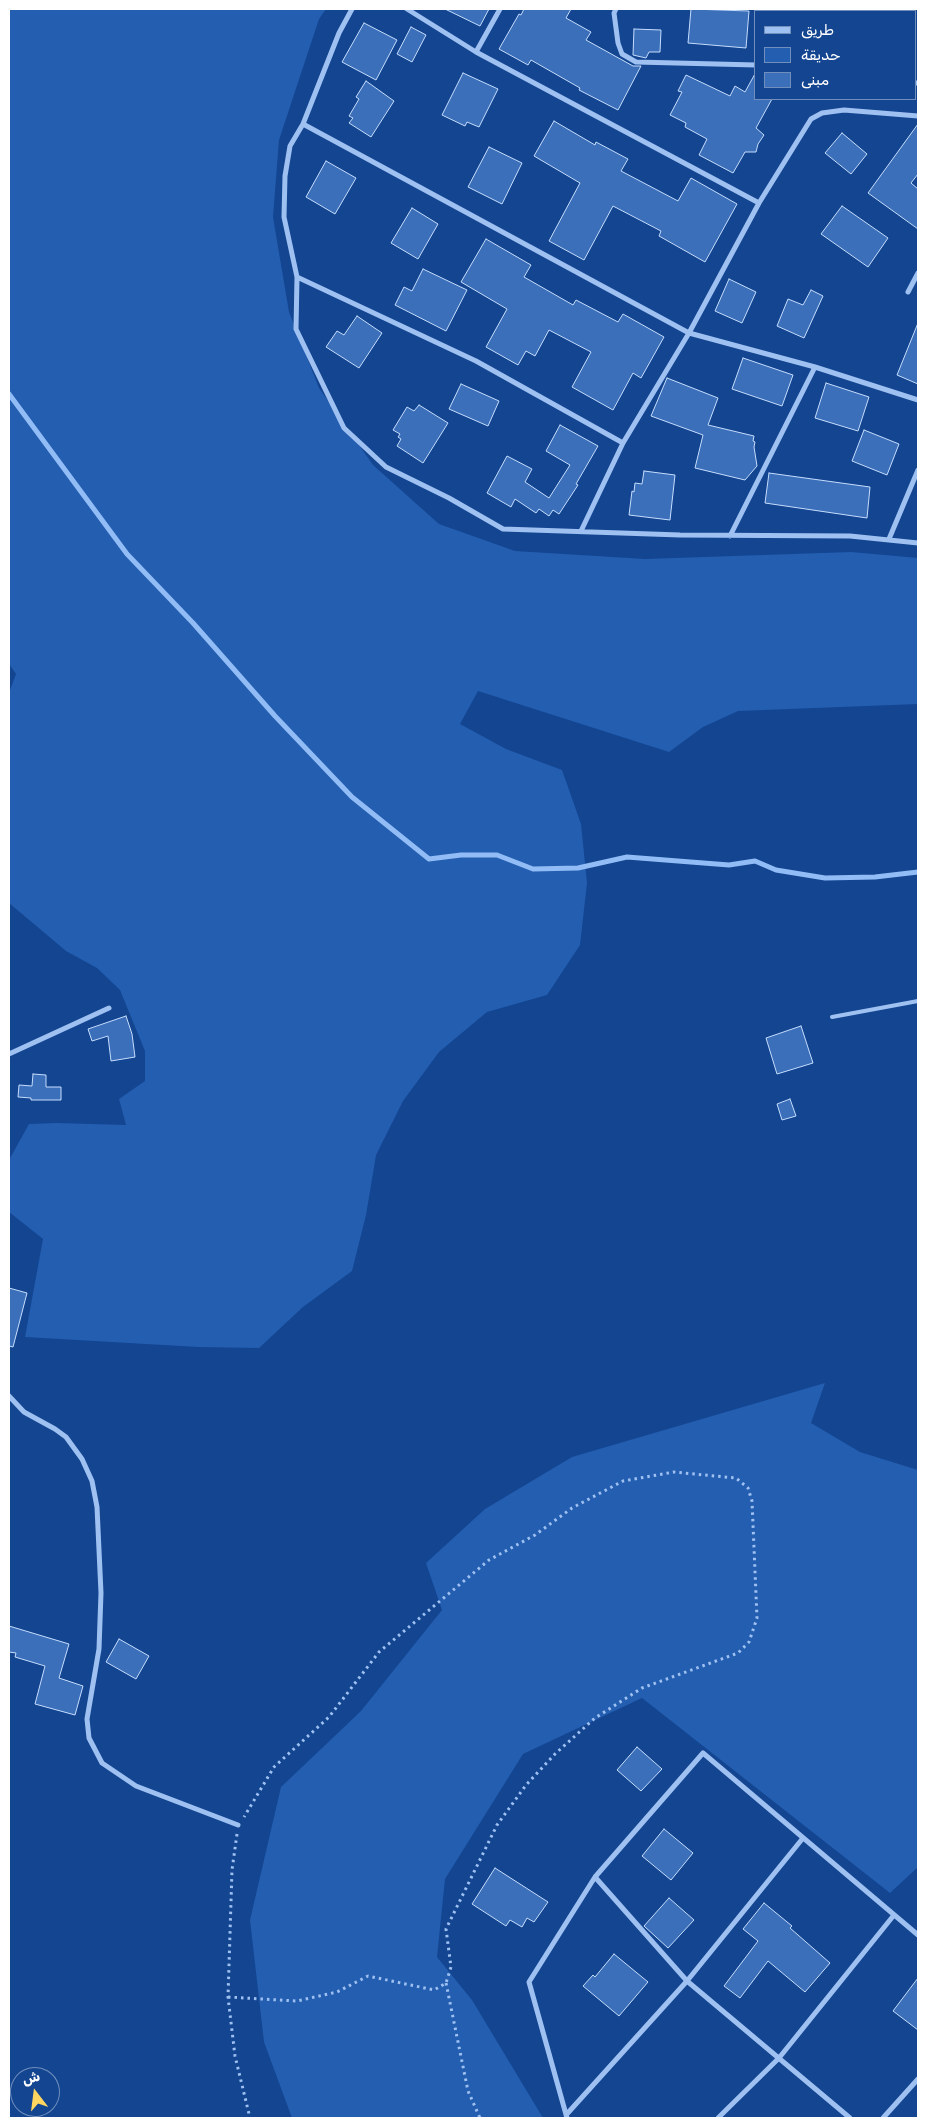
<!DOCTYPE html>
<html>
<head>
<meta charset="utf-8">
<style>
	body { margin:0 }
	#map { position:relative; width:927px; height:2127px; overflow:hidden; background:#134591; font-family:Rubik,Vazirmatn,sans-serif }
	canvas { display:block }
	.frame { position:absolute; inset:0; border:10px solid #fff; pointer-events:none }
	.legend { position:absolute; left:754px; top:10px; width:162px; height:90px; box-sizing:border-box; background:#134591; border:1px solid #718fbd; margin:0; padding:6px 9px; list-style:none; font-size:15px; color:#fff }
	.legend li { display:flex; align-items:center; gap:10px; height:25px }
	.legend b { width:25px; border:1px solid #718fbd }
	.north { position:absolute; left:10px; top:2067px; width:50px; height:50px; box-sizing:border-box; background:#134591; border:1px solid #718fbd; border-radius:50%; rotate:345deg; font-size:14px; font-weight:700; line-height:20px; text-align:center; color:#fff }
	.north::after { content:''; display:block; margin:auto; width:18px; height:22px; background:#ffd760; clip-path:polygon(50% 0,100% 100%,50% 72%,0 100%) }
</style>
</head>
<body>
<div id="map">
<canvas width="927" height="2127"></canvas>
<div class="frame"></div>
<ul class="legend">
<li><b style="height:6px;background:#9fc1f2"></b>طريق</li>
<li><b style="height:14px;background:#245eb0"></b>حديقة</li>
<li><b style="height:14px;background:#3b6fb9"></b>مبنى</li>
</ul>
<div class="north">ش</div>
</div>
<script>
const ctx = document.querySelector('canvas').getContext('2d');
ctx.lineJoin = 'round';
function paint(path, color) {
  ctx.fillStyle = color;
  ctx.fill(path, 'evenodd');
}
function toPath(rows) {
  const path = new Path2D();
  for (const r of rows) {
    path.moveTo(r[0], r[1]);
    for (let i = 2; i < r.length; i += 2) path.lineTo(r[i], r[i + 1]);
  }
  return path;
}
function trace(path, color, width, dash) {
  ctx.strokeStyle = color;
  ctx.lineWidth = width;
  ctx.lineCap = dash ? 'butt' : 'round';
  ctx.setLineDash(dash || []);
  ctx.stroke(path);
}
paint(toPath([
	[9,9,326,9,319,19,279,140,273,217,289,312,319,388,373,465,439,524,515,551,645,559,851,552,918,558,918,704,738,711,703,727,669,752,478,691,460,724,506,749,562,770,581,824,587,883,580,945,547,995,487,1012,439,1052,403,1101,376,1155,366,1215,352,1271,303,1307,259,1348,198,1347,25,1337,43,1239,9,1212,9,1160,29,1124,56,1123,126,1125,119,1099,145,1081,145,1051,120,990,97,968,66,951,9,903,9,693,16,674,9,664],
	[825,1383,811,1423,860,1452,918,1470,918,1867,890,1893,642,1698,523,1754,445,1879,437,1957,472,2000,543,2118,292,2118,264,2042,250,1920,281,1787,361,1711,442,1610,426,1563,485,1509,572,1457]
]), '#245eb0');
trace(toPath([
	[9,394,127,554,193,623,275,716,352,797,429,859,461,855,497,855,533,869,578,868,627,857,729,865,755,861,776,870,825,878,875,877,918,872]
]), '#91bcf5', 5);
const building = toPath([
	[445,9,489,9,480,26,445,9],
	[524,9,571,9,566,18,591,32,586,40,633,66,641,66,618,110,579,90,580,88,531,60,528,65,499,49,519,14,521,15,524,9],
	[691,9,749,11,746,48,688,43,691,9],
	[364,23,397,40,376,80,342,62,364,23],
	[411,27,426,35,412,62,397,54,411,27],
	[634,29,661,30,660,52,649,52,646,58,633,55,634,29],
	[756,72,756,99,772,99,756,128,764,135,758,144,756,152,745,152,733,173,699,155,707,139,685,127,686,123,670,115,682,92,678,91,686,75,730,96,735,86,745,92,756,72],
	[463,73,498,89,479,127,467,122,465,126,442,115,463,73],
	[366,81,394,101,371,137,349,123,353,118,349,116,359,99,356,97,366,81],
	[554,121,595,145,596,142,628,159,621,171,678,201,691,178,737,204,705,262,659,236,661,231,613,206,584,260,549,241,580,183,534,156,554,121],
	[918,124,918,174,911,183,918,189,918,229,868,193,918,124],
	[842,133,867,154,851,174,825,153,842,133],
	[489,147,522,163,502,204,468,187,489,147],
	[326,161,356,178,335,214,306,197,326,161],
	[842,206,888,238,868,267,821,234,842,206],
	[412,208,438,224,418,259,391,243,412,208],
	[486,239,531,265,524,277,573,305,576,300,618,322,623,314,664,337,641,378,633,373,613,410,572,387,591,352,549,330,535,356,526,351,518,365,486,347,507,309,461,282,486,239],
	[423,269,467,290,446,331,395,305,404,287,412,291,423,269],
	[729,279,756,292,742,323,715,311,729,279],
	[811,290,823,296,804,338,777,326,788,299,803,305,811,290],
	[357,316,382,333,359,368,326,347,337,331,344,335,357,316],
	[918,323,918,384,897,375,918,323],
	[743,358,793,375,782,406,732,389,743,358],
	[667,378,718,398,708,425,754,436,753,441,755,442,754,447,757,466,745,480,695,468,703,435,651,416,667,378],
	[826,383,869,397,858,431,815,418,826,383],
	[461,384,499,401,488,426,449,409,461,384],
	[419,405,448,423,423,463,397,446,401,439,398,437,400,434,393,430,407,407,414,411,419,405],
	[560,425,598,446,576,484,578,485,559,514,553,510,549,516,539,509,536,513,515,499,511,507,487,493,507,456,532,469,525,482,549,498,570,465,546,451,560,425],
	[864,430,899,444,887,475,852,461,864,430],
	[644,471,675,475,670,520,629,515,632,491,634,492,635,483,642,484,644,471],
	[769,473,870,487,867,518,765,503,769,473],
	[126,1016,132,1034,135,1057,111,1061,108,1036,92,1041,88,1029,126,1016],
	[801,1026,813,1063,777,1074,766,1038,801,1026],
	[33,1074,46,1075,46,1087,61,1087,61,1100,31,1100,31,1098,18,1097,19,1085,32,1086,33,1074],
	[790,1099,796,1116,782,1120,777,1104,790,1099],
	[9,1288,27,1293,13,1347,9,1346,9,1288],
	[9,1626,69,1644,59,1678,83,1686,75,1715,35,1704,45,1666,15,1657,16,1653,9,1652,9,1626],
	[119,1639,149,1656,136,1679,106,1662,119,1639],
	[637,1747,662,1769,641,1791,617,1770,637,1747],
	[664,1829,693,1853,671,1880,642,1856,664,1829],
	[495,1868,548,1902,534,1922,527,1918,522,1927,510,1920,506,1926,472,1904,495,1868],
	[669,1898,694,1920,668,1948,644,1926,669,1898],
	[764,1903,792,1926,790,1928,830,1963,805,1992,768,1961,740,1998,724,1986,758,1941,743,1929,764,1903],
	[614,1954,648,1982,619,2016,583,1986,593,1975,595,1977,614,1954],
	[918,1978,918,2030,893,2011,918,1978]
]);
paint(building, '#3b6fb9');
trace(building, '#c6ddfd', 1);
trace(toPath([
	[237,1834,232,1870,228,1997,235,2056,250,2118],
	[446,1983,468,2091,480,2118],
	[228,1997,297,2001,337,1992,368,1976,434,1990,446,1983,451,1967,446,1929,497,1825,526,1785,555,1754,595,1718,642,1688,738,1653,749,1642,757,1618,752,1501,748,1488,736,1478,674,1472,623,1481,572,1508,535,1535,489,1560,379,1652,329,1717,274,1767,244,1817]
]), '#9fc1f2', 3, [2.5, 4]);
trace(toPath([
	[832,1017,918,1001]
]), '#9fc1f2', 4);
trace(toPath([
	[352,9,339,33,303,124,290,146,285,176,284,217,297,277,296,329,344,428,386,467,449,498,503,529,680,535,850,536,918,543],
	[407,9,476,52,759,203],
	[616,9,614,13,618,43,622,54,636,62,756,65],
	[476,52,500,9],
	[916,83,918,83],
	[303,124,689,333,815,367,918,400],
	[297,277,476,361,623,443],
	[908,292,918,273],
	[581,531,623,443,689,333,759,203,811,119,822,113,844,110,918,116],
	[730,536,815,367],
	[889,539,918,470],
	[9,1054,109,1008],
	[9,1396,24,1412,55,1429,66,1437,82,1459,92,1481,97,1507,101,1593,99,1649,87,1719,89,1738,102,1763,136,1786,238,1825],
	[595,1877,687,1981,850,2118],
	[566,2115,687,1981,803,1838],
	[567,2118,529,1982,595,1877,703,1753,918,1935],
	[718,2118,779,2058,894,1915],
	[883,2118,918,2079]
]), '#9fc1f2', 5);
</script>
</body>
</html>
